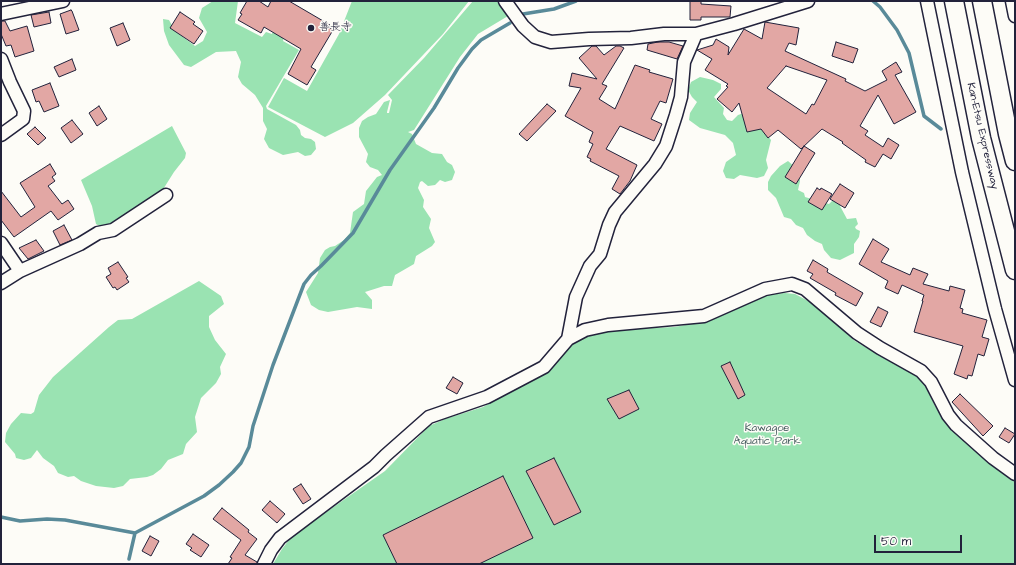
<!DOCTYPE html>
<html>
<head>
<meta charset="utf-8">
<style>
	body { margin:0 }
	#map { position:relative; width:1016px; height:565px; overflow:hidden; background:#fdfcf7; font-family:"Architects Daughter",sans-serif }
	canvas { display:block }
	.frame { position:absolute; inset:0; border:2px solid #22223b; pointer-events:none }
	.scale { position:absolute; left:874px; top:535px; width:88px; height:18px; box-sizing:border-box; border:2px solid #22223b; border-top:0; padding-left:5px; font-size:12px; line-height:14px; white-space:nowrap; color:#22223b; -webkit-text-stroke:3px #fdfcf7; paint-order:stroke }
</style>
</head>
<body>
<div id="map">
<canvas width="1016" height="565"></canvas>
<div class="frame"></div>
<div class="scale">50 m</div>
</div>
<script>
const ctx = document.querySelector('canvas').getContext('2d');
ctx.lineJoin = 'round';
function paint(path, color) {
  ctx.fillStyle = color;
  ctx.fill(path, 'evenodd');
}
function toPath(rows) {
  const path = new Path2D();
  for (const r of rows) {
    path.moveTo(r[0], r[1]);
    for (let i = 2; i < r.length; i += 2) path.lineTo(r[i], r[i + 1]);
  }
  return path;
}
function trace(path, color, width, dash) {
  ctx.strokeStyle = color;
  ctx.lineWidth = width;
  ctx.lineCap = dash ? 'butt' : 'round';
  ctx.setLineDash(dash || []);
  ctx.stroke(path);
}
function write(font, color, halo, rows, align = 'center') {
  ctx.font = font + ' "Architects Daughter","Klee One",sans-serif';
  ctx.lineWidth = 3;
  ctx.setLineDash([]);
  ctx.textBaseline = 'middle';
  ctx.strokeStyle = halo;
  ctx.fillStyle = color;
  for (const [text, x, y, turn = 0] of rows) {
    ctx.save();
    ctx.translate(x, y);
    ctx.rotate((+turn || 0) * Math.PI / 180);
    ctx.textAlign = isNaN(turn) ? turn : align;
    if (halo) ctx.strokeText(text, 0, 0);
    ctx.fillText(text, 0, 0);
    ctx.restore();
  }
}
paint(toPath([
	[213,1,238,1,235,23,262,37,266,32,272,34,273,31,284,37,283,41,299,50,266,106,267,109,296,125,300,130,301,135,305,138,311,139,315,142,316,149,311,155,305,156,298,152,283,155,269,148,264,139,267,129,263,121,263,108,255,95,242,84,238,77,241,62,236,51,216,52,191,67,184,65,169,45,164,31,163,19,169,20,175,31,195,46,203,41,207,32,199,18,202,8],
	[352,1,469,1,443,34,385,95,353,123,325,137,268,107,284,78,307,91,339,34],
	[473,1,498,1,508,16,478,34,460,57,414,130,408,132,412,134,416,144,432,153,442,154,447,162,452,165,455,172,452,180,445,182,440,180,435,185,428,186,422,181,420,182,418,188,424,200,423,207,431,219,429,228,435,242,432,246,416,256,414,264,395,275,392,286,384,286,365,292,372,300,372,309,357,307,328,312,319,310,311,305,306,292,318,273,320,258,325,250,330,247,335,246,344,240,350,233,353,212,364,204,366,191,377,177,382,175,378,170,370,167,366,162,368,154,359,137,359,128,362,121,368,117,376,114,384,102,390,100,387,112,387,113,389,113,392,100,388,95,424,58],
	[700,77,713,80,721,84,721,89,714,97,724,108,723,114,727,120,732,121,738,115,744,113,761,127,771,140,766,160,768,168,764,176,757,178,740,175,734,179,726,178,723,171,726,162,736,155,733,143,725,135,700,128,689,120,690,113,697,102,692,97,688,90,691,82],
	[172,126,186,153,185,158,174,172,162,191,117,223,101,227,96,224,92,206,81,180],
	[788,161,796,168,799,173,800,181,798,190,804,193,805,197,829,204,836,197,840,201,840,206,847,219,856,218,858,224,855,227,856,229,860,231,859,237,854,244,854,253,840,260,831,258,824,250,822,244,815,241,807,235,803,228,796,225,791,219,784,217,776,198,768,190,768,182,771,176,780,166],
	[199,281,221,296,224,304,209,316,209,327,215,340,226,354,220,367,221,374,216,383,201,398,195,417,197,432,186,444,183,454,168,460,161,469,153,475,147,477,130,479,123,486,114,488,96,486,81,481,74,476,68,477,58,473,54,466,43,458,37,450,31,458,24,460,16,458,15,454,5,442,6,433,11,424,21,413,31,414,34,412,39,395,53,377,109,327,118,320,132,319],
	[785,293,795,294,814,304,855,341,887,360,910,371,923,381,935,406,949,427,990,463,1005,474,1015,480,1015,564,273,564,282,549,292,536,385,471,429,426,445,419,483,407,549,371,557,361,575,342,596,333,614,330,674,327,697,323,711,319,759,298,772,294]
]), '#9ae3b2');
trace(toPath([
	[873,1,880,7,897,30,909,53,924,116,941,129],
	[523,14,554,9,576,1],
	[1,517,20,521,47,519,65,520,135,533,204,496,219,485,233,472,241,463,249,447,253,426,273,365,304,284,311,275,321,266,353,233,390,170,434,108,458,68,472,49,481,40,510,23],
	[129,559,135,533]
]), '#598a99', 3.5);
const building = toPath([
	[247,1,259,1,268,7,271,1,289,1,330,25,328,27,333,30,311,67,316,70,307,85,288,74,301,49,264,27,261,33,238,20,242,14,240,13,247,1],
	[690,1,701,1,701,4,731,6,730,17,701,17,701,20,690,20,690,1],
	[71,10,72,11,79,30,66,34,60,14,71,10],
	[49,12,51,23,34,27,31,15,49,12],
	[180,12,195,22,193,24,203,31,194,44,170,28,180,12],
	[1,21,5,21,10,31,27,26,34,51,15,57,11,45,6,46,1,34,1,21],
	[765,22,799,28,796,45,789,43,785,51,846,79,845,81,865,91,887,80,882,71,896,62,902,72,895,75,916,112,894,124,878,95,860,126,868,131,865,135,883,147,888,138,899,145,891,159,883,154,875,167,865,162,866,160,842,143,843,142,822,129,801,149,778,130,768,138,761,129,747,132,739,103,732,112,717,99,728,87,726,86,728,84,705,70,712,59,697,50,713,45,716,39,729,47,728,55,744,29,762,39,765,22],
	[786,66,827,80,814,105,812,104,806,114,767,88,786,66],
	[123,23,130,40,117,46,110,28,123,23],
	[658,42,669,42,683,46,677,59,647,50,648,44,658,42],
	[836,42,858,49,853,63,832,56,836,42],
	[592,46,596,46,604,55,616,46,620,46,624,48,602,84,607,86,599,99,615,109,635,65,650,70,649,72,673,79,666,103,660,101,651,119,662,124,654,141,620,126,606,149,637,165,630,181,620,194,612,189,619,176,590,161,591,159,587,157,593,144,589,142,593,132,565,116,581,88,569,86,572,73,597,79,579,58,592,46],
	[72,59,76,70,59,77,54,67,72,59],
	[50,83,59,106,44,112,39,101,36,102,32,90,50,83],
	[547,104,556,111,527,141,519,134,547,104],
	[99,106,107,119,97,126,89,113,99,106],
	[72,120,83,134,71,143,61,128,72,120],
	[35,127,46,138,38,145,27,134,35,127],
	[804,146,815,153,796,184,785,177,804,146],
	[50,164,56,174,52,177,55,181,48,186,62,204,68,200,74,209,58,220,51,211,14,237,1,220,1,191,21,217,35,207,20,183,50,164],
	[840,184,854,193,845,208,830,199,840,184],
	[817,188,820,190,821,188,832,194,822,210,808,202,817,188],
	[64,225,72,240,60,245,53,231,64,225],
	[873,239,889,249,881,262,910,275,913,268,928,274,923,284,949,291,950,286,965,290,960,308,963,309,962,313,987,320,982,337,989,339,984,356,978,354,972,376,968,375,967,379,954,374,963,346,914,332,923,301,922,301,924,295,902,285,898,294,885,288,888,281,859,264,873,239],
	[36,240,44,251,28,259,19,248,36,240],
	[813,260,828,269,827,272,863,293,856,306,835,295,836,293,810,278,813,274,807,271,813,260],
	[118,262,128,277,126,278,129,282,117,290,115,287,113,288,106,277,111,274,108,268,118,262],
	[878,307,888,312,881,327,870,322,878,307],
	[730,362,745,395,738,399,721,366,730,362],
	[453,377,463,383,457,394,446,388,453,377],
	[629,390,639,409,619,419,607,399,629,390],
	[960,394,993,426,983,436,952,402,960,394],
	[1005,428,1015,434,1009,443,999,437,1005,428],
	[554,458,581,512,554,525,526,471,554,458],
	[503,476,533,538,479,564,397,564,383,535,503,476],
	[301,484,311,499,303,504,293,489,301,484],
	[270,501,285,514,277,523,262,510,270,501],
	[222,508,249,530,248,532,257,539,245,555,257,562,257,564,228,564,232,558,230,557,241,540,213,519,222,508],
	[193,534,209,545,201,557,190,550,192,548,186,544,193,534],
	[150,536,159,541,151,556,142,551,150,536]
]);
paint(building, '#e2a7a4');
trace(building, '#22223b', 1);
const minor = toPath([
	[505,1,523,26,535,37,551,42,589,39,631,38,664,34,696,34,734,24,808,1],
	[927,1,962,172,995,309,1015,380],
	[1012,1,1015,16],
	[1,14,63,1],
	[1,59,10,82,24,111,23,119,1,135],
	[1,243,20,271],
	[1,283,20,271,80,244,98,233,113,230,166,195],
	[568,339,576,297,590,266,600,254,609,225,615,212,655,164,666,146,676,115,681,97,684,62,696,34],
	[264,564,271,550,280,538,374,467,386,455,429,417,487,397,544,367,568,339,585,330,608,325,704,316,765,289,792,284,805,289,857,333,880,348,921,371,931,382,948,415,956,425,993,458,1015,474]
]);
const highway = toPath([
	[954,1,981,138,1015,270],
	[982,1,1008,134,1015,161]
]);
trace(minor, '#22223b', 15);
trace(highway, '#22223b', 21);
trace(minor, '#fdfcf7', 12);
trace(highway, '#fdfcf7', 18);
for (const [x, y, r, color] of [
	[311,28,4,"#22223b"]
]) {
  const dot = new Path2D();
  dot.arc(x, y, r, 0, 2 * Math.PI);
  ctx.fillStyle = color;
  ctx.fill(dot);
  trace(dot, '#fdfcf7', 1.5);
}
write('11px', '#22223b', '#fdfcf7', [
	["善長寺",319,28]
], 'left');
write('11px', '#22223b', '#fdfcf7', [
	["Kan-Etsu Expressway",982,136,77]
]);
write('11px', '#465c5f', '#fdfcf7', [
	["Kawagoe",767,429],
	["Aquatic Park",767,442]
]);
</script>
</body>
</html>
